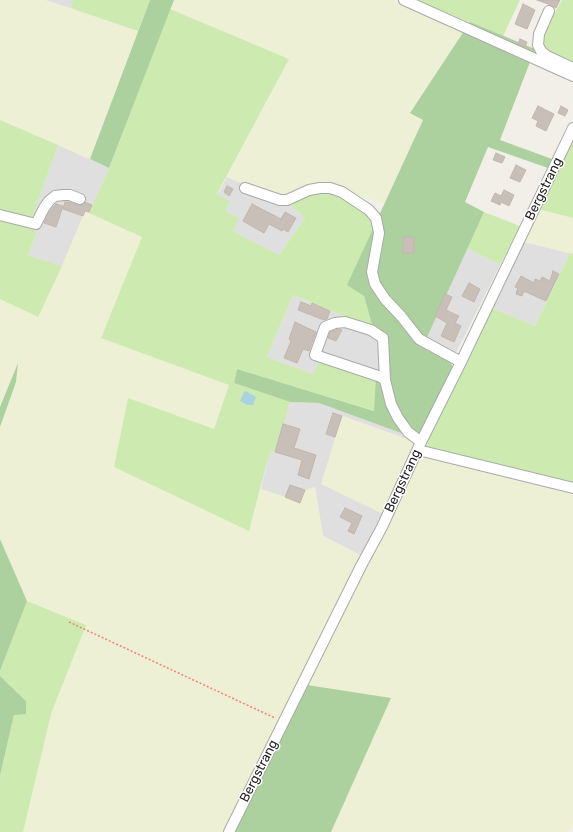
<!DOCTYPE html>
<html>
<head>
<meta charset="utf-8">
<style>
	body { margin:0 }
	canvas { display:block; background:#f2efe9 }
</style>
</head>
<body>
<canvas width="573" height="832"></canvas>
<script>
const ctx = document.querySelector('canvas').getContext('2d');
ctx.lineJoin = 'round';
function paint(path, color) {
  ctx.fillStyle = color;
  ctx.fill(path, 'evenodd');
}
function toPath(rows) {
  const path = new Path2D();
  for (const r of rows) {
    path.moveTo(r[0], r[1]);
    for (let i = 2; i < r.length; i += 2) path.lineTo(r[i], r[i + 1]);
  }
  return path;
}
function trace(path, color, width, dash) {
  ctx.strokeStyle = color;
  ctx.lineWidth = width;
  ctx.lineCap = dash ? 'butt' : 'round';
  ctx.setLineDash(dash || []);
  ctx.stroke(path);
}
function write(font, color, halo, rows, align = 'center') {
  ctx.font = font + ' Rubik,sans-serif';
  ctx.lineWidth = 3;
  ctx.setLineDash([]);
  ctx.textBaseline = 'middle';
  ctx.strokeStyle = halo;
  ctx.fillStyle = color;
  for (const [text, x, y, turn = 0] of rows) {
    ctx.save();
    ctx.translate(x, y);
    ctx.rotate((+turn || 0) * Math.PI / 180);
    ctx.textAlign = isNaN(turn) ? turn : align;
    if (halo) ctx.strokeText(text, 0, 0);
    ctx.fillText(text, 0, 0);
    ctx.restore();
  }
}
paint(toPath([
	[45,0,73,0,70,8],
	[58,145,109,168,89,213,85,212,62,266,28,255,38,229,29,226],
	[227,177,288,203,305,218,279,255,233,231,217,195],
	[524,242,570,253,535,326,492,308],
	[467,248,500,265,455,355,422,340],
	[293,295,373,328,384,336,386,378,313,374,267,357],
	[290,402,319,403,420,440,418,443,343,416,385,515,362,556,323,536,315,487,285,497,261,489,270,450,274,452]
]), '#e0dfdf');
paint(toPath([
	[0,0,45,0,138,31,90,159,0,120],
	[174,0,402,0,465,30,410,112,423,120,384,204,332,186,286,198,271,195,227,177,289,59,170,9],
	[538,209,573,218,573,254,524,242],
	[85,211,143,237,101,338,229,384,214,429,249,531,261,489,300,502,305,490,315,487,323,536,362,556,227,832,23,832,51,714,86,625,27,601,0,539,0,299,38,316,62,266],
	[342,416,418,443,385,515,321,484],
	[420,456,573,495,573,826,569,832,331,832,390,699,307,685]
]), '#eef0d5');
paint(toPath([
	[73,0,150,0,138,31,70,8],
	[416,0,520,0,503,36],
	[562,0,573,0,573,64,548,52,540,42,542,35],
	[170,9,289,59,217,194,230,201,225,211,239,218,233,231,279,255,305,218,288,203,313,193,329,192,341,195,376,221,364,296,373,328,293,295,267,357,313,374,320,361,376,376,375,411,237,369,234,383,290,402,275,452,270,451,249,531,114,467,128,398,214,429,229,385,101,338,142,237,89,213,109,168],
	[0,120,58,145,31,221,0,213],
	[573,135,573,218,538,209],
	[484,212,520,226,500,265,467,248],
	[0,219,38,229,28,255,62,266,38,317,0,299],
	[570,253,573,254,573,483,425,446,492,308,535,326],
	[27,601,86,625,51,714,23,832,0,832,0,776,14,715,26,701,0,676,0,671]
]), '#cdebb0');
paint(toPath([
	[150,0,174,0,109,168,90,159],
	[470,22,535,49,500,140,552,159,548,168,488,147,465,202,484,212,423,346,447,358,451,363,453,368,420,440,319,403,290,402,234,383,237,369,374,411,376,376,385,378,384,336,373,328,364,296,347,285,423,120,410,113],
	[18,363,16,382,0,427,0,407],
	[0,539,27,601,0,671],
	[0,676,26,701,26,714,14,715,0,776],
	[307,685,391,698,331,832,234,832]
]), '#add19e');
paint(toPath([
	[246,391,256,397,253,405,247,405,240,401,244,392]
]), '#aad3df');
const building = toPath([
	[537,0,560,0,556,8,551,5,537,0],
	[523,4,535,10,527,29,515,24,523,4],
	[520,39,527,42,525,47,518,44,520,39],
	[538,106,554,114,546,131,536,126,538,121,532,118,538,106],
	[561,106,568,110,565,116,558,113,561,106],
	[496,153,505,157,502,163,493,160,496,153],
	[516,165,526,170,520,182,510,178,516,165],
	[227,186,233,189,229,196,224,192,227,186],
	[504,190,514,195,509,206,501,202,500,205,491,201,495,193,501,196,504,190],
	[65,202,69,202,78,205,81,205,85,202,92,205,89,212,85,211,83,216,63,209,65,202],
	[56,204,63,206,56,227,44,223,50,211,56,204],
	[252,204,281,219,285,212,296,218,288,232,283,229,282,231,269,224,264,233,243,221,252,204],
	[403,237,414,237,414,253,403,253,403,237],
	[553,271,559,274,546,301,524,291,522,296,516,294,518,288,515,287,521,276,534,283,535,279,540,281,542,277,550,281,553,271],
	[469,283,480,289,474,302,462,296,469,283],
	[445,294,452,297,446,310,459,316,455,323,461,326,454,342,441,336,447,323,435,316,445,294],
	[301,302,311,306,312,303,330,311,327,319,324,320,298,310,301,302],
	[295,322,316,332,309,351,303,349,297,363,284,358,291,341,289,339,295,322],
	[337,329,342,330,336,341,328,338,330,332,337,329],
	[333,413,342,416,335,437,326,434,333,413],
	[283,424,300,429,294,448,316,455,309,479,298,475,302,460,275,452,283,424],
	[290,485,305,490,300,503,285,497,290,485],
	[345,508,362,516,354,534,348,531,352,523,340,517,345,508]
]);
paint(building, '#c7bfb8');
trace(building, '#c4b6ab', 1);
const minor = toPath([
	[404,0,573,76],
	[549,11,539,34,538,45,541,51,547,56,573,68],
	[245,188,280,200,287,200,309,190,320,188,330,188,342,192,369,210,376,218,379,233,372,272,375,284,385,299,401,316,419,339,461,362],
	[0,215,36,224,44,208,49,201,55,196,63,195,70,195,80,199],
	[385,380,383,338,371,330,345,322,335,323,325,327,315,355,381,377,385,380,391,404,398,418,408,432,421,442],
	[418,450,573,488],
	[229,832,361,566,382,527,421,442,461,362,573,128]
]);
trace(minor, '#a9a9a9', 12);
trace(toPath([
	[69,622,275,718]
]), '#fa8072', 1.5, [2, 2]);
trace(minor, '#fff', 10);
write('13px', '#222', '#fff', [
	["Bergstrang",544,189,-64],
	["Bergstrang",403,481,-65],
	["Bergstrang",259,771,-63]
]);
</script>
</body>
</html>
